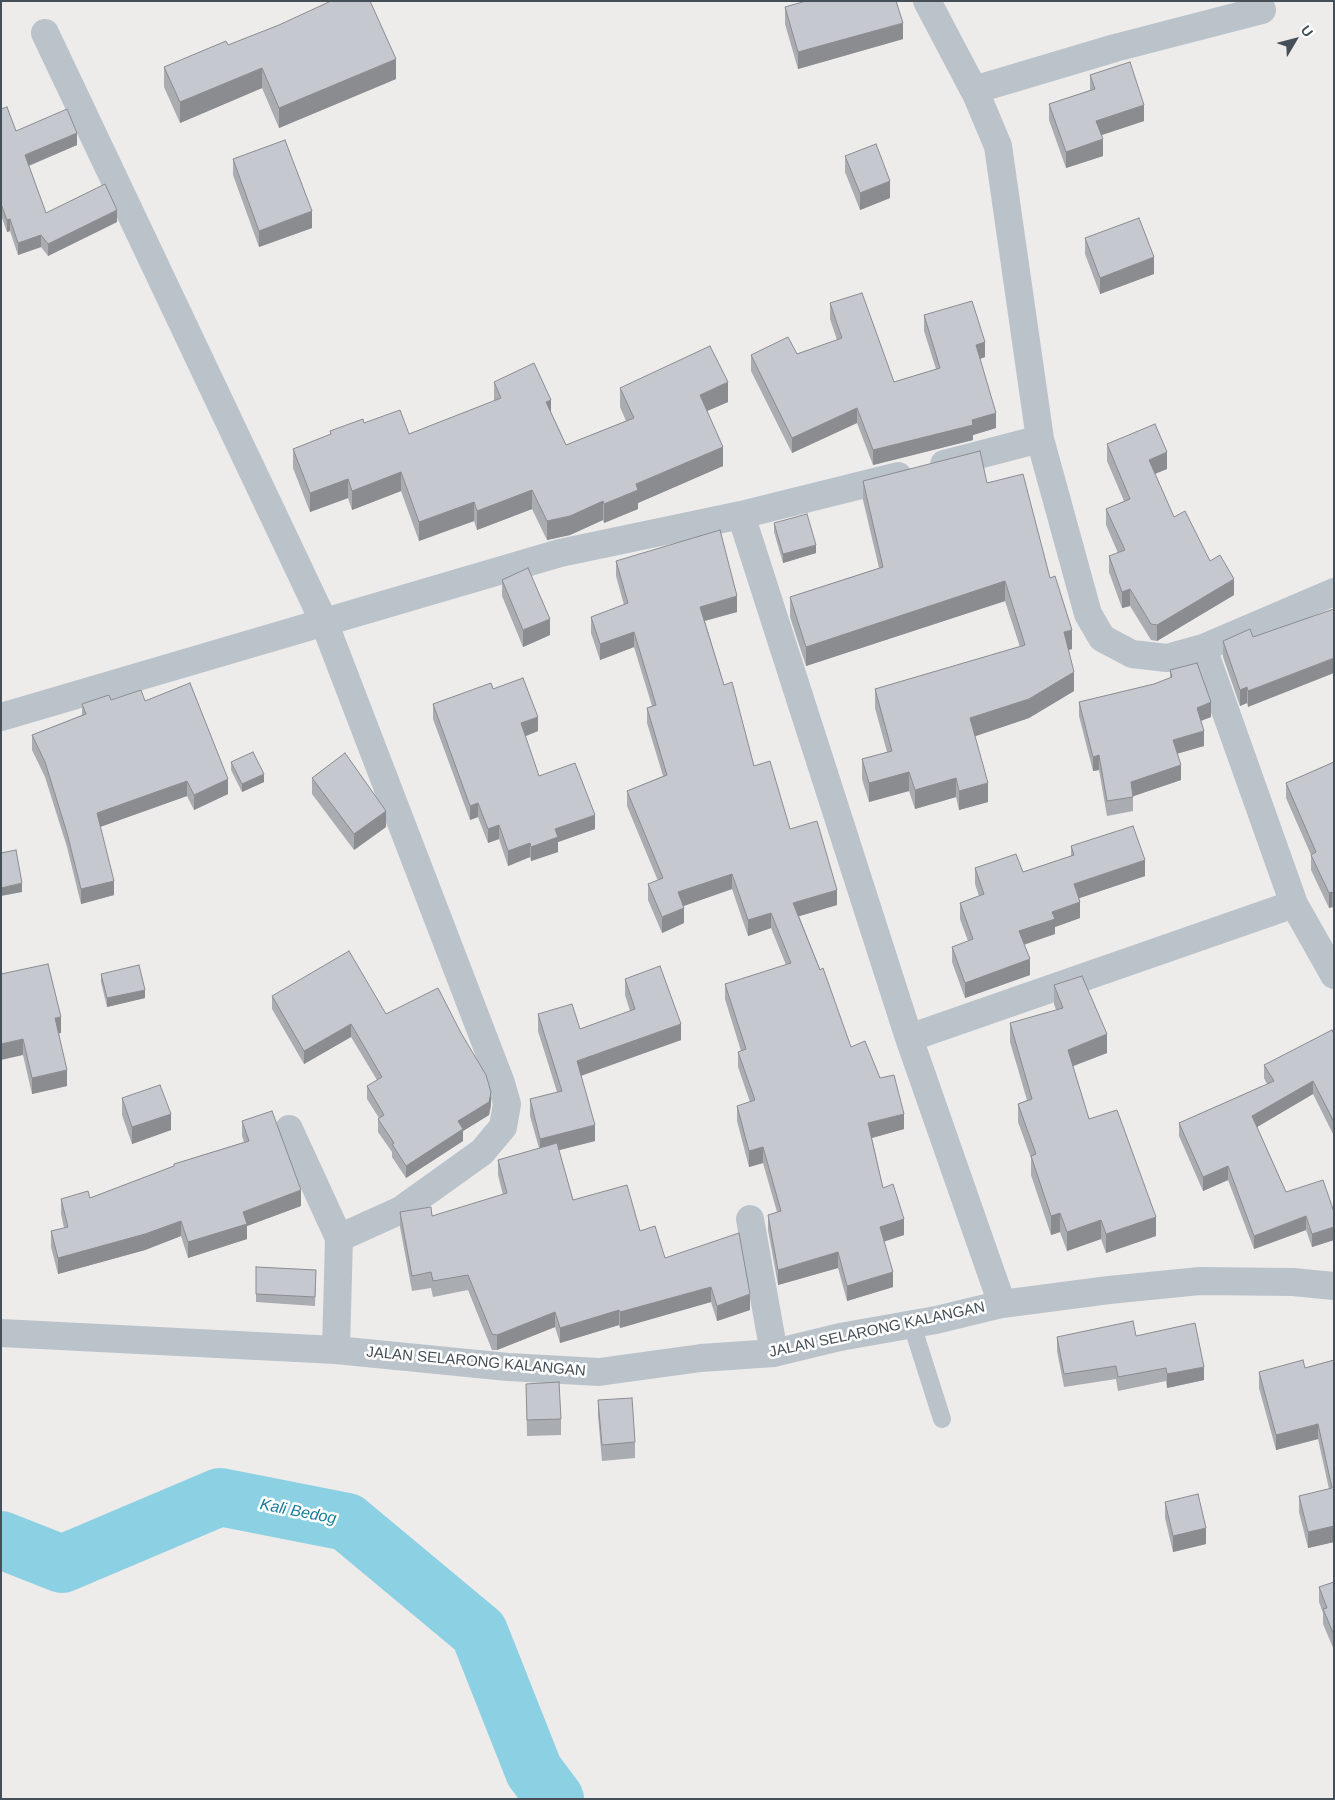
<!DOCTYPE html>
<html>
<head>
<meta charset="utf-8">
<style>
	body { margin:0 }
	#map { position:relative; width:1335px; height:1800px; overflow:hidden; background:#eeebeb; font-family:Helvetica,sans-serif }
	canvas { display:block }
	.frame { position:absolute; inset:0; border:2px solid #454f57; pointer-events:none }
	.north { position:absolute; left:1270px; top:15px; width:50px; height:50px; -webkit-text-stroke:4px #fff; paint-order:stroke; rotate:53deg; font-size:14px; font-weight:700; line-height:20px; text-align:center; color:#454f57 }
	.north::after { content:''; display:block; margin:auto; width:18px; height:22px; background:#454f57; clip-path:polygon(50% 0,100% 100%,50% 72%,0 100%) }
</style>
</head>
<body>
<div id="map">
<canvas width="1335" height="1800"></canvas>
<div class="frame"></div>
<div class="north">U</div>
</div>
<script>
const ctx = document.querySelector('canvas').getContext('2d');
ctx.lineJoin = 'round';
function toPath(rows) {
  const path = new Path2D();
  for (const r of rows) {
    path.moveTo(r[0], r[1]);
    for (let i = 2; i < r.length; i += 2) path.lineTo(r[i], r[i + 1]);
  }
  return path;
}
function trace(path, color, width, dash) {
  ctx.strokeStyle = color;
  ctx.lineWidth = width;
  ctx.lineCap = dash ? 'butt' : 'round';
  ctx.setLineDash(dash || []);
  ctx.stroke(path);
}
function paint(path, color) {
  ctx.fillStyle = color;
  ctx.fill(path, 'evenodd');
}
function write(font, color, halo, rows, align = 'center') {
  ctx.font = font + ' Helvetica,sans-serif';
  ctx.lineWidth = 5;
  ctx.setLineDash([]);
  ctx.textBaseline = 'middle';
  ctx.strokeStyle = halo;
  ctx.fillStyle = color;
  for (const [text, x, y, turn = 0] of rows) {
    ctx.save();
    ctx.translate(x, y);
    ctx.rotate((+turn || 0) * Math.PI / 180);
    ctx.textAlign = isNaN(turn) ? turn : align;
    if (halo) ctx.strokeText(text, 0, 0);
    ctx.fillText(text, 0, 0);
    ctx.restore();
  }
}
trace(toPath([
	[1,1540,62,1564,220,1497,347,1522,479,1632,534,1771,555,1799]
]), '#8cd1e3', 58);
trace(toPath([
	[912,1325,942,1419]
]), '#bac3ca', 18);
trace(toPath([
	[927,1,977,96,998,146,1040,439,1088,614,1102,638,1132,654,1167,658,1203,648,1334,592],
	[45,33,324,622,501,1083,507,1104,503,1127,482,1152,401,1210,339,1238],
	[974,90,1115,48,1262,10],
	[944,464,1040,439],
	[741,515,909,1038,1002,1304],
	[1203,648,1294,904],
	[1,717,560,553,741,515,898,476],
	[909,1038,1294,904,1334,975],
	[289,1129,339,1238,336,1350],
	[750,1219,774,1353],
	[1,1333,336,1350,508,1367,599,1372,701,1358,774,1353,840,1337,936,1320,1002,1304,1109,1290,1200,1281,1293,1282,1334,1286]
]), '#bac3ca', 28);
paint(toPath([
	[785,7,903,39,798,69,785,24],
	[228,45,396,79,279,128,262,88,180,123,164,87,164,67],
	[1090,75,1144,121,1101,135,1103,156,1066,168,1049,120,1049,104,1090,90],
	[1,109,16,131,77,145,29,166,46,213,117,222,48,256,41,247,18,255,10,231,7,232,1,215],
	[845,156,890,198,860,210,845,172],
	[233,159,312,228,259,247,233,175],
	[1085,238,1154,274,1100,294,1085,254],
	[830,303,894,382,936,369,924,331,924,315,985,357,980,359,996,428,973,435,973,440,873,465,857,423,792,453,751,371,751,355,797,354,837,340,830,319],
	[494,382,551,412,566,445,626,421,620,407,620,388,728,402,707,411,723,466,638,503,638,509,604,523,603,520,570,535,547,540,532,509,477,530,474,521,419,541,401,491,352,510,348,498,310,512,293,468,293,449,330,435,330,431,364,423,409,434,494,401],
	[1107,444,1167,469,1155,474,1174,517,1210,561,1234,595,1157,641,1151,640,1130,606,1122,608,1109,572,1109,556,1118,553,1106,525,1106,509,1124,501,1107,461],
	[863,481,987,483,1050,578,1072,649,1068,650,1074,691,1029,718,975,736,988,802,959,810,956,797,915,809,909,791,869,802,862,779,862,759,887,752,875,708,875,689,1020,647,1005,601,806,666,790,617,790,597,879,568,863,500],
	[774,523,816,553,783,563,774,532],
	[616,561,737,612,705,621,724,685,754,766,790,829,837,905,799,916,851,1047,880,1078,904,1129,872,1138,883,1188,904,1235,884,1241,893,1287,847,1301,838,1268,778,1285,768,1230,768,1215,777,1212,763,1163,749,1167,737,1121,737,1106,750,1102,738,1067,738,1052,741,1051,725,999,725,984,786,965,771,928,748,936,732,889,683,906,684,923,662,933,648,900,648,884,658,881,627,806,627,791,663,776,647,723,647,708,652,706,634,647,600,660,591,633,591,617,624,605,616,576],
	[502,580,550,635,523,647,502,596],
	[1253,637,1248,707,1247,703,1240,706,1223,657,1223,641],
	[1170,670,1211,717,1201,721,1204,746,1178,753,1181,780,1133,796,1133,811,1107,816,1099,770,1093,771,1079,716,1079,702,1154,684,1170,678],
	[493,689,538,731,525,736,539,776,595,829,558,842,558,852,531,861,530,857,508,866,499,839,488,843,478,817,470,820,433,719,433,704],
	[111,700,145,701,228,794,194,810,187,796,100,827,114,895,81,904,67,847,45,777,32,750,32,735,82,715,82,704],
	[231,762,264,782,242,792,231,770],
	[1334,762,1334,910,1332,907,1329,908,1311,870,1311,855,1286,798,1286,783],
	[312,778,386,827,354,850,312,794],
	[1071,846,1145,876,1079,898,1080,918,1055,927,1055,934,1024,945,1030,975,965,998,952,962,952,947,968,941,960,919,960,903,979,896,975,884,975,868,1023,872,1071,856],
	[1,974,61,1033,59,1033,67,1086,32,1094,23,1055],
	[101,974,145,998,107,1007,101,982],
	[625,979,681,1040,581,1076,595,1141,559,1150,573,1200,640,1231,665,1258,750,1310,717,1321,711,1302,620,1328,619,1325,560,1343,555,1327,497,1350,492,1350,468,1290,433,1297,431,1288,412,1291,400,1227,400,1212,432,1216,503,1195,498,1175,498,1160,539,1148,530,1116,530,1099,557,1092,538,1031,538,1014,580,1029,630,1011,625,995],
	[1054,985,1107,1053,1073,1066,1089,1119,1156,1236,1106,1253,1101,1239,1067,1251,1060,1232,1051,1235,1031,1175,1031,1158,1018,1122,1018,1104,1027,1100,1010,1042,1010,1023,1056,1010,1054,1004],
	[272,996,386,1014,491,1105,489,1115,463,1131,463,1141,406,1178,392,1157,392,1152,378,1132,378,1119,379,1118,367,1099,367,1086,377,1080,351,1037,304,1064,272,1009],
	[1334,1034,1334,1136,1313,1094,1257,1127,1286,1192,1334,1212,1334,1240,1312,1247,1306,1230,1254,1249,1228,1180,1203,1191,1179,1136,1179,1123,1267,1084,1264,1078,1264,1065],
	[122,1098,171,1130,132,1144,122,1115],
	[242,1121,301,1206,247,1226,247,1239,188,1258,181,1236,145,1250,58,1274,51,1247,51,1231,64,1228,61,1214,61,1199,90,1198,174,1166,174,1164,244,1142,242,1136],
	[256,1267,316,1270,315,1306,256,1302],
	[1136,1336,1204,1380,1167,1388,1166,1381,1118,1391,1116,1379,1064,1387,1057,1351,1057,1337],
	[1334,1360,1334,1542,1308,1548,1299,1512,1299,1496,1329,1489,1318,1439,1276,1450,1259,1388,1259,1372,1305,1368],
	[526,1384,561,1419,561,1435,527,1436],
	[598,1400,635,1442,635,1458,602,1461,598,1416],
	[1165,1502,1206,1544,1173,1552,1165,1518],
	[1334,1582,1334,1650,1323,1624,1323,1613,1319,1602,1319,1587]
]), '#a9acb1');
paint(toPath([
	[903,23,903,39,798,69,798,52],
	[396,59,396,79,279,128,279,108],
	[262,68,262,88,180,123,180,102],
	[1144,105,1144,121,1096,137,1096,121],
	[77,133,77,145,25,167,25,155],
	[1103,139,1103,156,1066,168,1066,152],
	[890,181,890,198,860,210,860,193],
	[117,210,117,222,48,256,48,244],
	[312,211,312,228,259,247,259,231],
	[10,219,10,231,7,232,7,220],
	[41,235,41,247,18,255,18,243],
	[1154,257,1154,274,1100,294,1100,278],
	[985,342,985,357,976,360,976,345],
	[728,382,728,402,700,414,700,395],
	[551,400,551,419,546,402],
	[857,408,857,423,792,453,792,438],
	[996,413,996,428,973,435,973,440,873,465,873,450],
	[723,447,723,466,638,503,638,509,604,523,604,504,636,484],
	[1167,452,1167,469,1149,476,1149,460],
	[401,472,401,491,352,510,352,491],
	[348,479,348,498,310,512,310,493],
	[532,490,532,509,477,530,477,511],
	[603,501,603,520,570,535,547,540,547,521],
	[474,502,474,521,419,541,419,522],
	[816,545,816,553,783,563,783,554],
	[1234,579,1234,595,1157,641,1157,625],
	[1005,581,1005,601,806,666,806,647],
	[1130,589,1130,606,1122,608,1122,592],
	[737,596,737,612,700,622,700,607],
	[550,619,550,635,523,647,523,630],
	[1072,630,1072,649,1064,651,1064,632],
	[634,632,634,647,600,660,600,644],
	[1334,658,1334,673,1248,707,1248,691],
	[1074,672,1074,691,1029,718,970,738,970,718],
	[1247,687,1247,703,1240,706,1240,690],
	[1211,702,1211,717,1197,722,1197,708],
	[538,717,538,731,521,738,521,723],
	[1204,731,1204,746,1173,755,1173,740],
	[1099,755,1099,770,1093,771,1093,757],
	[1181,765,1181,780,1131,797,1131,782],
	[909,772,909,791,869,802,869,783],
	[264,774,264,782,242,792,242,784],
	[956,778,956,797,915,809,915,790],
	[228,779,228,794,194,810,194,795],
	[187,781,187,796,97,828,97,813],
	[988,783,988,802,959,810,959,791],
	[478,803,478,817,470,820,470,806],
	[386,811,386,827,354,850,354,834],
	[595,815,595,829,558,842,558,852,531,861,531,847,555,829],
	[499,825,499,839,488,843,488,829],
	[530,843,530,857,508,866,508,851],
	[1145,860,1145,876,1074,900,1074,884],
	[732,874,732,889,678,908,678,892],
	[114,881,114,895,81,904,81,889],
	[22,883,22,892,1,896,1,888],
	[837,890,837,905,793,918,793,903],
	[1332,892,1332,907,1329,908,1329,893],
	[1080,902,1080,918,1055,927,1055,934,1019,946,1019,931,1052,912],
	[684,908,684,923,662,933,662,917],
	[771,913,771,928,748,936,748,920],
	[1030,959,1030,975,965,998,965,983],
	[145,990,145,998,107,1007,107,998],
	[61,1017,61,1033,55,1034,55,1018],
	[351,1024,351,1037,304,1064,304,1051],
	[681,1024,681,1040,577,1077,577,1061],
	[1107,1034,1107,1053,1068,1068,1068,1050],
	[23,1039,23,1055,1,1060,1,1044],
	[67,1070,67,1086,32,1094,32,1078],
	[1313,1081,1313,1094,1252,1130,1252,1116],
	[491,1092,491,1105,489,1115,463,1131,463,1141,406,1178,406,1166],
	[171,1114,171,1130,132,1144,132,1127],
	[904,1114,904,1129,868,1139,868,1123],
	[595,1125,595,1141,540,1155,540,1139],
	[763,1147,763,1163,749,1167,749,1151],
	[1228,1166,1228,1180,1203,1191,1203,1177],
	[301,1190,301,1206,247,1226,247,1239,188,1258,188,1242,243,1212],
	[1060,1213,1060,1232,1051,1235,1051,1216],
	[1306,1216,1306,1230,1254,1249,1254,1236],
	[1156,1217,1156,1236,1106,1253,1106,1234],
	[904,1219,904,1235,880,1243,880,1227],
	[1101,1220,1101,1239,1067,1251,1067,1232],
	[181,1221,181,1236,145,1250,58,1274,58,1258],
	[1334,1227,1334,1240,1312,1247,1312,1234],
	[838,1252,838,1268,778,1285,778,1270],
	[893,1272,893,1287,847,1301,847,1286],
	[711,1287,711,1302,620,1328,620,1312],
	[750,1294,750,1310,717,1321,717,1306],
	[619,1310,619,1325,560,1343,560,1328],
	[555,1312,555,1327,497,1350,497,1335],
	[1204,1367,1204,1380,1167,1388,1167,1374],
	[1318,1424,1318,1439,1276,1450,1276,1435],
	[1334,1526,1334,1542,1308,1548,1308,1532],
	[1206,1528,1206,1544,1173,1552,1173,1536]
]), '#8a8c90');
const building = toPath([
	[331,1,370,1,396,59,279,108,262,68,180,102,164,67,226,41,228,45,279,25,331,1],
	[806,1,896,1,903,23,798,52,785,7,806,1],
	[1130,62,1144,105,1096,121,1103,139,1066,152,1049,104,1095,89,1090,75,1130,62],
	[7,107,16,131,67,109,77,133,25,155,46,213,105,184,117,210,48,244,41,235,18,243,10,219,7,220,1,204,1,109,7,107],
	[285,140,312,211,259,231,233,159,285,140],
	[876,144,890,181,860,193,845,156,876,144],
	[1139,218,1154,257,1100,278,1085,238,1139,218],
	[862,293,894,382,940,368,924,315,972,301,985,342,976,345,996,413,972,420,973,425,873,450,857,408,792,438,751,355,788,337,797,354,842,338,830,303,862,293],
	[710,346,728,382,700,395,723,447,636,484,638,490,604,504,603,501,570,516,547,521,532,490,477,511,474,502,419,522,401,472,352,491,348,479,310,493,293,449,331,434,330,431,363,419,364,423,400,410,409,434,501,398,494,382,534,363,551,400,546,402,566,445,634,418,620,388,710,346],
	[1155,424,1167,452,1149,460,1174,517,1185,511,1210,561,1220,555,1234,579,1157,625,1151,624,1130,589,1122,592,1109,556,1125,550,1106,509,1130,499,1107,444,1155,424],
	[980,451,987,483,1023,474,1050,578,1055,576,1072,630,1064,632,1074,672,1029,699,970,718,988,783,959,791,956,778,915,790,909,772,869,783,862,759,892,751,875,689,1025,645,1005,581,806,647,790,597,883,567,863,481,980,451],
	[807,514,816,545,783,554,774,523,807,514],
	[720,530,737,596,700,607,724,685,732,682,754,766,770,761,790,829,817,821,837,890,793,903,820,970,823,968,851,1047,865,1041,880,1078,894,1075,904,1114,868,1123,883,1188,893,1184,904,1219,880,1227,893,1272,847,1286,838,1252,778,1270,768,1215,781,1211,763,1147,749,1151,737,1106,755,1100,738,1052,746,1049,725,984,791,963,771,913,748,920,732,874,678,892,684,908,662,917,648,884,663,878,627,791,667,775,647,708,656,705,634,632,600,644,591,617,628,603,616,561,720,530],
	[528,568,550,619,523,630,502,580,528,568],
	[1334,609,1334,658,1248,691,1247,687,1240,690,1223,641,1250,629,1253,637,1334,609],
	[1197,663,1211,702,1197,708,1204,731,1173,740,1181,765,1131,782,1133,797,1107,801,1099,755,1093,757,1079,702,1154,684,1172,677,1170,670,1197,663],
	[523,678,538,717,521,723,539,776,575,763,595,815,555,829,558,837,531,847,530,843,508,851,499,825,488,829,478,803,470,806,433,704,491,683,493,689,523,678],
	[190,683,228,779,194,795,187,781,97,813,114,881,81,889,67,833,45,762,32,735,86,714,82,704,109,695,111,700,141,690,145,701,190,683],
	[253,752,264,774,242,784,231,762,253,752],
	[345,753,386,811,354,834,312,778,345,753],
	[1334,762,1334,895,1332,892,1329,893,1311,855,1316,852,1286,783,1334,762],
	[1133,826,1145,860,1074,884,1080,902,1052,912,1055,919,1019,931,1030,959,965,983,952,947,973,939,960,903,984,894,975,868,1016,854,1023,872,1074,855,1071,846,1133,826],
	[16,850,22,883,1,888,1,853,16,850],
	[349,951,386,1014,438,988,461,1033,486,1075,491,1092,489,1102,458,1121,463,1129,406,1166,392,1144,394,1143,378,1119,384,1115,367,1086,382,1077,351,1024,304,1051,272,996,349,951],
	[48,964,61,1017,55,1018,67,1070,32,1078,23,1039,1,1044,1,974,48,964],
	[139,965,145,990,107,998,101,974,139,965],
	[660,966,681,1024,577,1061,595,1125,540,1139,530,1099,562,1091,538,1014,572,1004,580,1029,635,1009,625,979,660,966],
	[1082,976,1107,1034,1068,1050,1089,1119,1117,1110,1156,1217,1106,1234,1101,1220,1067,1232,1060,1213,1051,1216,1031,1156,1036,1154,1018,1104,1032,1099,1010,1023,1063,1008,1054,985,1082,976],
	[1332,1030,1334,1034,1334,1123,1331,1116,1313,1081,1252,1116,1286,1192,1323,1180,1334,1212,1334,1227,1312,1234,1306,1216,1254,1236,1228,1166,1203,1177,1179,1123,1274,1081,1264,1065,1332,1030],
	[160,1085,171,1114,132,1127,122,1098,160,1085],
	[272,1111,301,1190,243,1212,247,1224,188,1242,181,1221,145,1234,58,1258,51,1231,68,1227,61,1199,88,1191,90,1198,174,1166,174,1164,249,1141,242,1121,272,1111],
	[557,1143,573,1200,627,1185,640,1231,655,1226,665,1258,739,1233,750,1294,717,1306,711,1287,620,1312,619,1310,560,1328,555,1312,497,1335,492,1334,468,1275,433,1281,431,1272,412,1276,400,1212,431,1207,432,1216,507,1193,498,1160,557,1143],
	[256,1267,316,1270,315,1297,256,1294,256,1267],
	[1133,1321,1136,1336,1195,1323,1204,1367,1167,1374,1166,1368,1118,1377,1116,1366,1064,1374,1057,1337,1133,1321],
	[1303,1360,1305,1368,1334,1360,1334,1526,1308,1532,1299,1496,1332,1488,1318,1424,1276,1435,1259,1372,1303,1360],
	[559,1382,561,1419,527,1420,526,1384,559,1382],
	[632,1398,635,1442,602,1445,598,1400,632,1398],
	[1198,1494,1206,1528,1173,1536,1165,1502,1198,1494],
	[1334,1582,1334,1635,1323,1609,1327,1608,1319,1587,1334,1582]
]);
paint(building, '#c5c8ce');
trace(building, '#8a8c90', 1);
write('15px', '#454f57', '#fff', [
	["JALAN SELARONG KALANGAN",877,1330,-12],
	["JALAN SELARONG KALANGAN",476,1362,5]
]);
write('italic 16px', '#177d98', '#fff', [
	["Kali Bedog",298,1512,11]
]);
</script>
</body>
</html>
